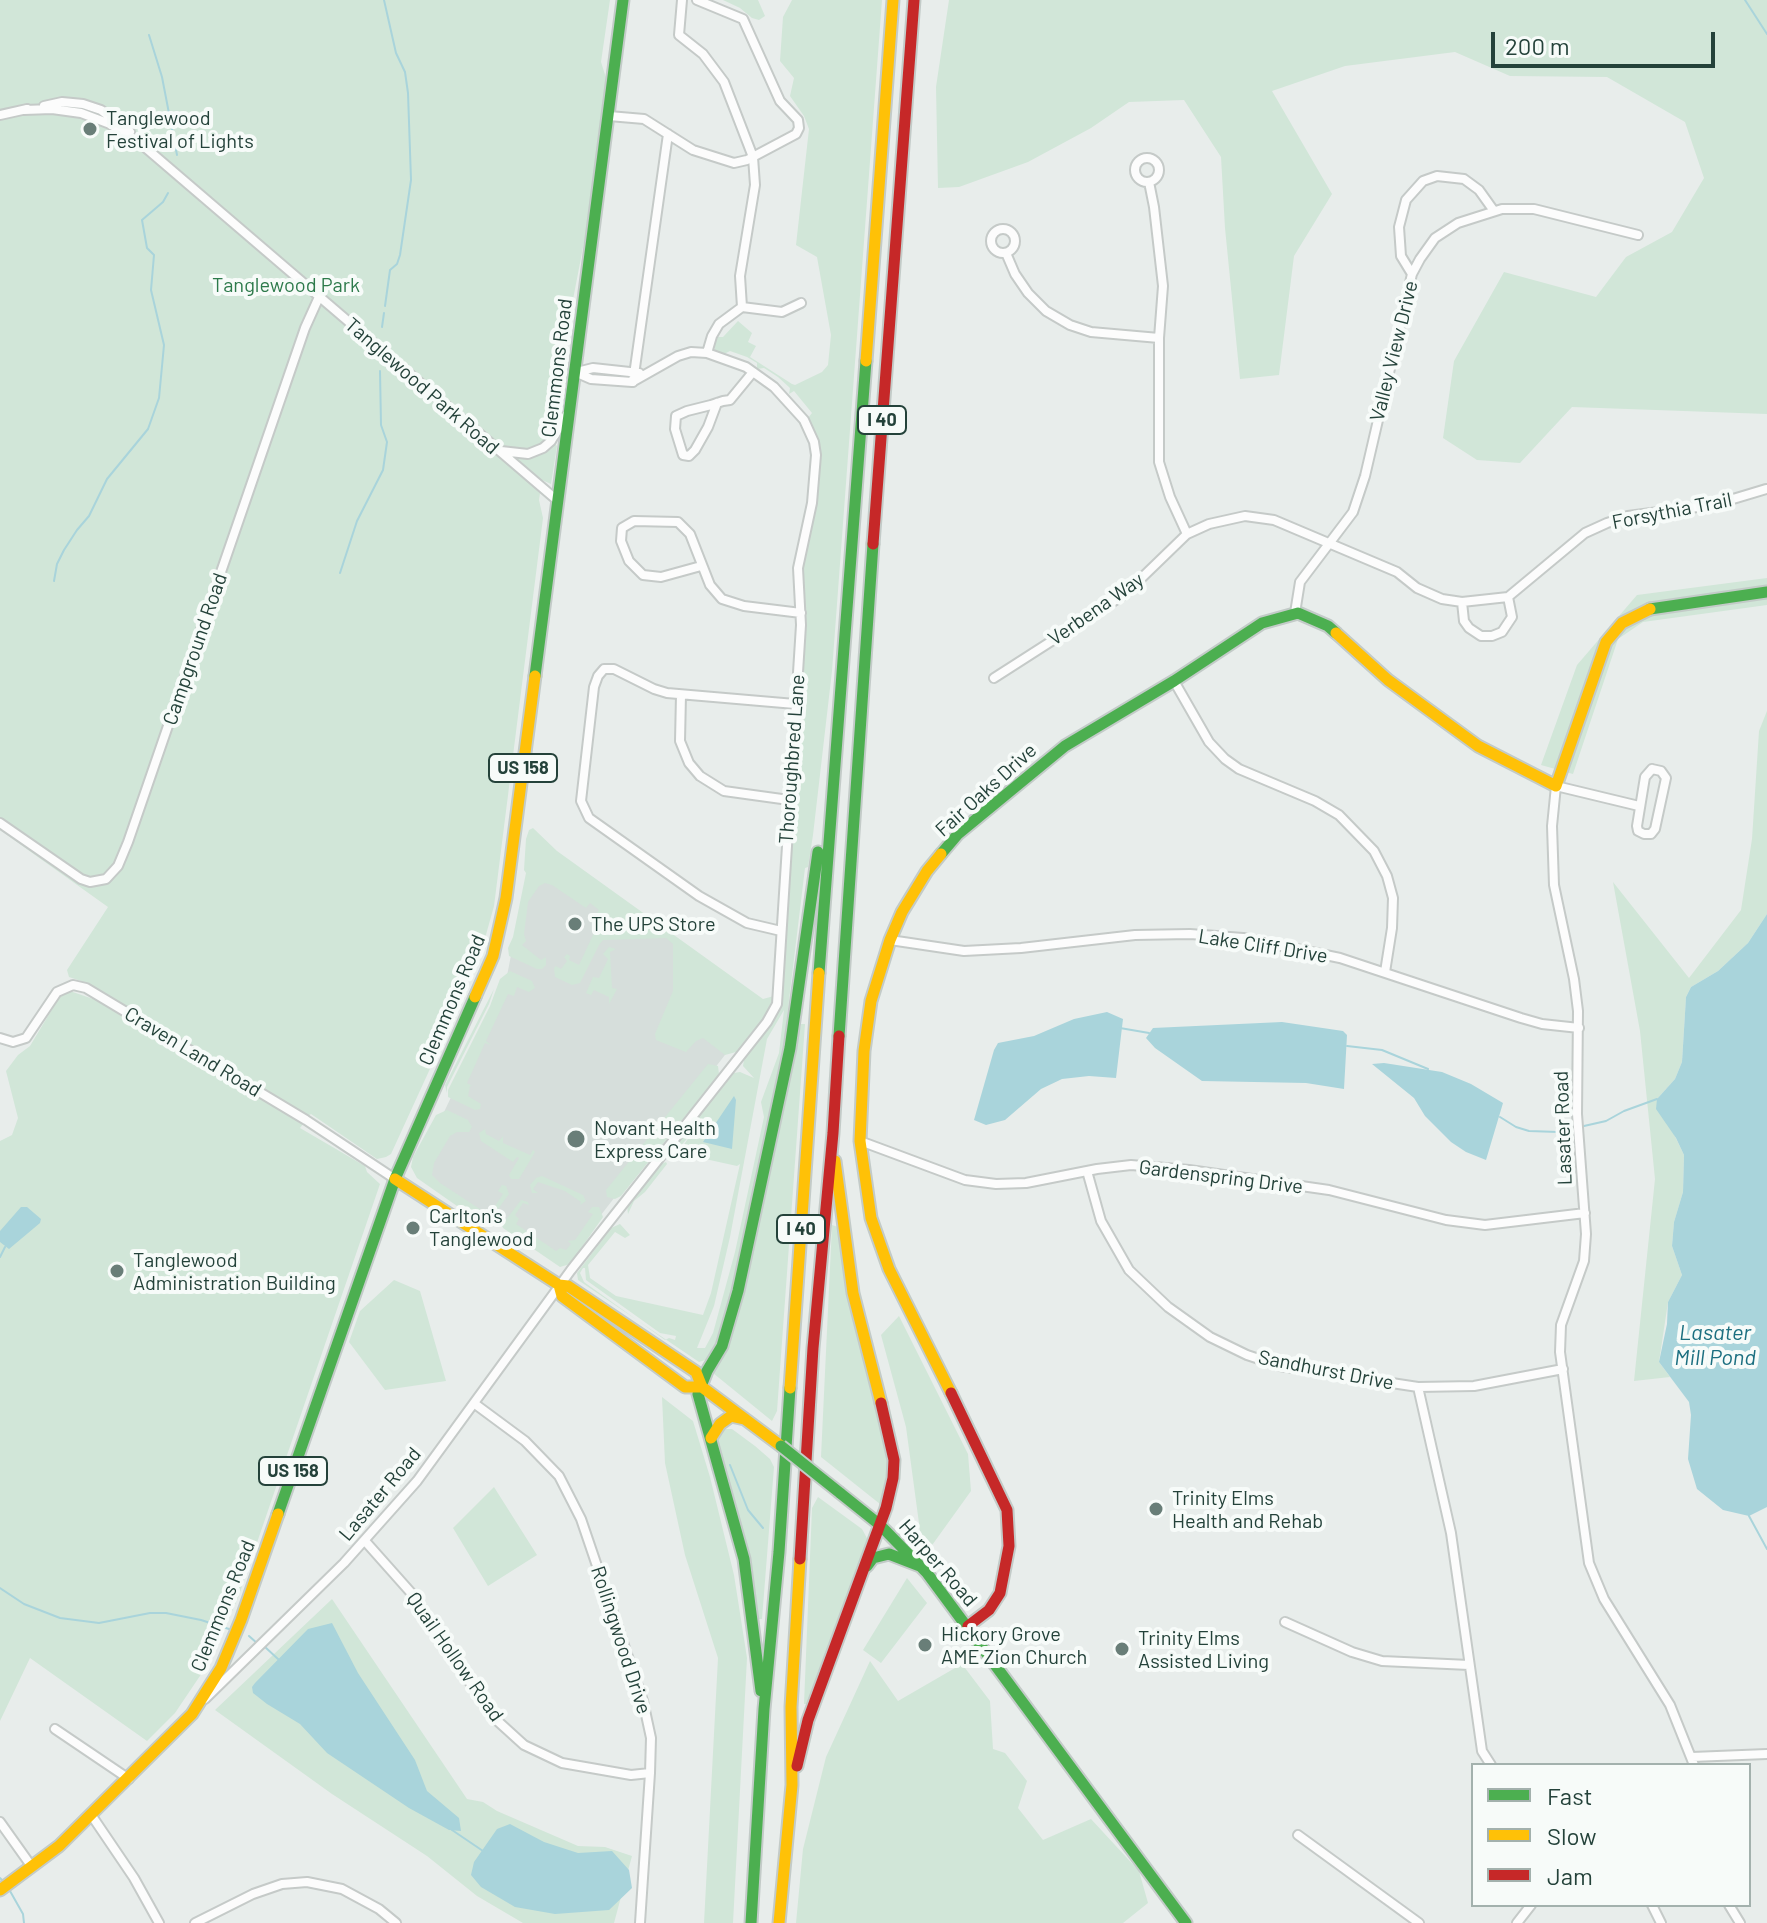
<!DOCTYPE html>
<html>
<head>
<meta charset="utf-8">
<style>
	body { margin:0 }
	#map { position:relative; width:1767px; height:1923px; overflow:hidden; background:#e8edeb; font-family:Barlow,sans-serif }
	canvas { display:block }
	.legend { position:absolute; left:1471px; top:1763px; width:280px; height:144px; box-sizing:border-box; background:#f7fbf9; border:2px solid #a3b1ad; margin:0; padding:10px 14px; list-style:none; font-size:24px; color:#24423a }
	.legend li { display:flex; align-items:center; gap:16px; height:40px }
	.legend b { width:40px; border:2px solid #a3b1ad }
	.scale { position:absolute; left:1491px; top:32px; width:224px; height:36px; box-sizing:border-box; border:4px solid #24423a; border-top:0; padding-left:10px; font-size:24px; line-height:28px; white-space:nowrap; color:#24423a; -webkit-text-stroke:6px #f7fbf9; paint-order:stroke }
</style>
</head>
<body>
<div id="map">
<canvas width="1767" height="1923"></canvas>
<ul class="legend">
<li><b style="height:10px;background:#4caf50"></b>Fast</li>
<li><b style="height:10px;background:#ffc107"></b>Slow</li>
<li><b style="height:10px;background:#c62828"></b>Jam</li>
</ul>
<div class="scale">200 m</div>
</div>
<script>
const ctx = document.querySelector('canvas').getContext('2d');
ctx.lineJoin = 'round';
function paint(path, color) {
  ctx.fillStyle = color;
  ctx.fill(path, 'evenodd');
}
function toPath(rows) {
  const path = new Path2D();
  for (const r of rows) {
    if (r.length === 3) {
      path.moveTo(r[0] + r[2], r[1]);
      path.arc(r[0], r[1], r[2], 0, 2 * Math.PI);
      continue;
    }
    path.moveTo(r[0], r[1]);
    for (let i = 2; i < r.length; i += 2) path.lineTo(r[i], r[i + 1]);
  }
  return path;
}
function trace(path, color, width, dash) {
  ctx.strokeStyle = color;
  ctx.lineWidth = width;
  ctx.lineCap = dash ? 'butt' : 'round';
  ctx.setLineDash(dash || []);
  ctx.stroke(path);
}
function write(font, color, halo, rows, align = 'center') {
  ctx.font = font + ' Barlow,sans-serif';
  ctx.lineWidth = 8;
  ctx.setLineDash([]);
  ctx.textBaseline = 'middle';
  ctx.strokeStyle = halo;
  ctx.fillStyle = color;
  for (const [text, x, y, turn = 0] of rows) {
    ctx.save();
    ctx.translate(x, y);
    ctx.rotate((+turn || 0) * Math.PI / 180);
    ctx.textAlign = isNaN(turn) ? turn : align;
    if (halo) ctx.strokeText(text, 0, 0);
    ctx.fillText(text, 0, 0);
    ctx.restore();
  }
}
paint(toPath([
	[527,873,538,876,664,935,674,942,728,1051,563,1264,507,1228,480,1217,418,1167,506,981]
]), '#d6dedb');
paint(toPath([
	[0,0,610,0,601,62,612,97,559,372,551,427,548,433,545,452,555,444,557,446,551,484,542,480,539,500,543,518,494,906,482,949,456,1007,456,1012,391,1154,386,1157,377,1159,311,1114,308,1116,81,981,69,977,67,970,108,907,0,830],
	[723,0,758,0,765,16,759,20,752,18,740,8],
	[792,0,882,0,832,671,813,835,808,867,805,868,786,1025,788,1028,727,1312,713,1353,708,1359,699,1362,578,1280,577,1273,611,1228,620,1224,630,1235,625,1238,615,1232,588,1265,590,1278,616,1296,703,1315,711,1293,740,1164,737,1166,678,1153,692,1133,678,1149,675,1146,734,1073,740,1072,754,1078,743,1066,744,1060,781,1001,805,621,803,566,816,499,820,452,815,431,808,418,812,413,794,391,789,394,790,388,778,377,764,368,757,369,757,363,747,357,730,351,722,355,715,350,714,345,717,337,723,337,738,321,752,333,748,342,756,346,750,357,792,384,795,385,822,372,828,365,831,335,817,257,796,245,809,129,804,116,790,96,794,78,780,61,783,17],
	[784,1010,779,1053,761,1102,764,1117,735,1252,713,1333,705,1348,697,1348,714,1306,730,1237,767,1039],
	[583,1268,585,1268,586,1280,660,1333,676,1336,675,1340,669,1338,665,1340,584,1282,580,1273],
	[949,0,1767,0,1767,414,1572,407,1520,463,1477,460,1443,438,1454,361,1504,272,1596,297,1626,257,1672,232,1704,178,1685,122,1607,77,1510,76,1455,52,1345,66,1272,91,1332,194,1294,256,1279,375,1240,379,1225,228,1221,157,1184,100,1129,102,1091,128,1028,162,959,187,938,188,936,87],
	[1767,578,1767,605,1643,622,1618,639,1573,774,1541,765,1577,665,1637,595],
	[1767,711,1767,914,1748,943,1718,971,1691,987,1686,997,1682,1062,1675,1079,1657,1099,1684,1155,1683,1192,1674,1222,1672,1246,1682,1275,1668,1302,1659,1362,1670,1377,1634,1381,1655,1179,1640,1031,1613,882,1689,978,1741,910,1752,839,1759,731],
	[533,828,557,851,763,999,774,996,765,1016,736,1052,725,1055,703,1038,696,1041,686,1052,656,1040,655,1034,673,991,673,944,666,938,603,940,599,945,580,983,572,985,555,977,554,968,556,966,561,969,567,961,564,957,567,954,570,956,569,960,579,965,601,918,596,914,599,910,590,903,586,908,552,885,545,883,539,886,528,902,524,934,526,941,522,945,541,960,546,957,546,965,542,969,537,969,509,956,508,948,513,937,526,873,524,870,526,839,529,830],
	[609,947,616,949,610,952,612,988,617,989,609,1004,609,997,594,990,591,995,586,993,593,977,599,978,608,959,603,954],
	[510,971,532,981,535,988,529,992,517,987,514,996,508,994,486,1041,491,1045,485,1043,467,1083,472,1086,470,1086,468,1096,481,1104,480,1109,475,1110,448,1097,448,1090,490,1006,500,979],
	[494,989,489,1004,447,1087,447,1093,445,1085],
	[67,990,99,1001,245,1087,303,1124,300,1128,365,1166,367,1172,380,1184,238,1598,208,1664,175,1713,147,1741,30,1658,0,1721,0,1141,12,1135,18,1118,6,1071,18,1055,30,1046,60,996],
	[801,1024,805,1024,777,1411,772,1421,713,1373,748,1263,769,1178],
	[708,1064,718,1066,719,1074,621,1196,615,1199,607,1197,606,1190],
	[447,1110,468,1120,472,1127,469,1132,457,1132,450,1136,434,1163,432,1175,440,1183,489,1215,503,1194,498,1191,502,1185,506,1186,509,1194,490,1220,480,1220,457,1206,417,1178,411,1167,413,1157,436,1115],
	[485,1129,486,1134,499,1141,503,1136,503,1143,530,1155,533,1150,535,1152,519,1179,511,1179,509,1175,519,1158,517,1157,513,1162,481,1141,479,1133],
	[666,1162,667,1164,645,1192,634,1201,628,1214,627,1206,661,1164],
	[542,1176,583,1195,586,1201,580,1205,581,1202,565,1191,538,1182,533,1189,538,1193,532,1193,530,1185,536,1178],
	[521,1200,528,1202,529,1205,523,1203,515,1215,519,1219,516,1224,556,1251,560,1248,566,1250,571,1244,568,1241,575,1240,593,1214,588,1212,592,1207,599,1207,603,1217,570,1264,560,1267,503,1228,502,1225],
	[832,1225,838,1227,845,1284,854,1325,883,1435,888,1467,880,1504,821,1457],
	[394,1280,420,1291,446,1381,385,1390,349,1342,360,1311],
	[899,1316,968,1454,971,1491,930,1548,921,1538,906,1427,881,1335],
	[662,1397,693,1421,710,1477,734,1575,747,1658,733,1923,704,1923,718,1658,685,1555,665,1463],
	[725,1429,732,1429,755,1446,770,1459,774,1467,762,1619,758,1619,721,1456,718,1440],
	[494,1487,537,1555,488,1586,453,1528],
	[818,1497,862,1529,868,1540,807,1704,804,1704,812,1508],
	[907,1578,927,1603,881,1663,863,1650],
	[332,1599,467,1799,483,1802,497,1811,578,1846,605,1847,632,1856,614,1923,523,1923,477,1896,427,1856,332,1794,215,1710],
	[870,1661,898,1701,962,1664,990,1701,993,1749,1005,1753,1027,1781,1018,1808,1043,1840,1091,1819,1139,1871,1148,1903,1123,1923,796,1923,803,1849,826,1757]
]), '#d1e6d8');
paint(toPath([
	[1767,914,1767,1507,1749,1516,1723,1510,1697,1489,1688,1459,1691,1415,1689,1402,1659,1362,1667,1324,1668,1302,1682,1275,1672,1246,1674,1222,1683,1192,1684,1155,1676,1138,1656,1109,1657,1099,1675,1079,1682,1062,1686,997,1691,987,1718,971,1748,943],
	[1107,1012,1123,1019,1116,1078,1089,1076,1062,1079,1041,1089,1005,1120,986,1125,974,1120,994,1050,998,1043,1034,1036,1074,1019],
	[1282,1022,1343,1031,1347,1035,1344,1089,1306,1083,1202,1081,1155,1048,1146,1038,1153,1028],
	[1384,1063,1442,1072,1471,1084,1503,1103,1486,1160,1466,1152,1451,1142,1425,1116,1414,1098,1372,1064],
	[734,1096,736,1100,732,1149,703,1142],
	[21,1207,27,1207,41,1219,40,1223,9,1249,0,1242,0,1231],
	[332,1623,358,1673,415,1760,427,1791,459,1818,461,1831,449,1830,409,1808,327,1753,300,1724,267,1704,253,1693,252,1687,255,1683,308,1629],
	[510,1824,544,1842,578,1853,612,1851,629,1870,632,1888,609,1910,555,1914,515,1907,481,1887,471,1875,474,1862,497,1829]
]), '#a9d4db');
trace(toPath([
	[384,0,396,53,405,72,408,93,411,180,400,255,397,264,390,270,385,306],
	[1745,0,1767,34],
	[149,35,162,77,177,155],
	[382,327,384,313],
	[340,573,357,521,383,470,387,442,381,425,380,371],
	[54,581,57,564,64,550,77,530,89,516,107,479,148,429,159,398,164,345,151,290,154,255,147,248,142,220,163,202,168,193],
	[1120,1028,1149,1033],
	[1347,1046,1382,1050,1428,1069],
	[1500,1117,1516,1127,1529,1131,1558,1132,1571,1129],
	[1584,1126,1606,1121,1624,1111,1657,1099],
	[0,1257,5,1247],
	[730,1465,748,1510,763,1528],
	[1749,1516,1767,1549],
	[0,1588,24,1604,60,1618,99,1623,150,1613,166,1613,201,1620,229,1629],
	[249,1636,258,1644],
	[265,1647,278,1659],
	[452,1830,483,1851],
	[0,1878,2,1880],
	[10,1891,23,1914,24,1923]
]), '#a9d4db', 2);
const street = toPath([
	[682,0,679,35,703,54,724,82,753,157,755,185,740,276,742,307],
	[44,106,62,102,83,104,101,110,130,132],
	[24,110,52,109,81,113,110,124,140,143,558,501],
	[0,115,27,109],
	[609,116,644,119,693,150,734,163,747,160,796,134,799,128,798,120,780,101,743,19,697,0],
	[1147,170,12],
	[1149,182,1154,207,1163,286,1159,338,1159,462,1170,497,1187,534],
	[1003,241,12],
	[1006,253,1015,274,1028,293,1046,311,1070,325,1091,332,1159,338],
	[1412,274,1401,256,1399,227,1406,200,1423,181,1437,176,1464,179,1479,190,1494,211],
	[707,353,712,336,719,324,742,307,782,312,801,303],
	[577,372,593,368,639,373],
	[633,382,668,134],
	[717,403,708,427,695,450,689,456,683,455,675,429,676,416,687,411,711,405,723,401,730,400,753,372],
	[501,451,528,454,543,448,551,441,567,414],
	[701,566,661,577,643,575,629,561,621,541,622,528,634,521,678,522,690,534,710,585,722,599,744,606,801,613],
	[1462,602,1464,621,1469,628,1481,636,1492,636,1502,632,1512,617,1508,597],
	[1295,613,1300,582,1353,512,1365,476,1412,274,1420,259,1435,238,1458,223,1502,209,1534,209,1638,235],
	[994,678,1125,594,1187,534,1209,524,1245,516,1274,520,1397,572,1417,588,1442,599,1462,602,1508,597,1585,533,1607,523,1628,516,1713,505,1766,489],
	[1174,681,1209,742,1225,759,1239,769,1315,801,1339,815,1374,851,1387,876,1393,898,1392,928,1385,972],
	[681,695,680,741,689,763,700,776,724,791,789,800],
	[1652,769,1661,771,1666,778,1655,829,1651,834,1644,834,1638,831,1637,826,1645,777,1652,769],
	[1639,806,1556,786,1552,826,1554,885,1574,979,1578,1011,1577,1114,1586,1234,1584,1261,1561,1325,1560,1352,1589,1563,1604,1599,1670,1705,1694,1765],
	[0,823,81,879,90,882,106,879,118,866,128,842,305,328,319,297],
	[781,931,747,923,699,896,589,818,581,801,594,687,598,676,604,669,614,669,654,689,667,693,795,704],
	[890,940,964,951,1021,948,1135,935,1190,934,1243,938,1340,958,1521,1018,1542,1024,1579,1028],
	[0,1038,13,1042,26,1038,57,992,73,985,86,988,306,1120,395,1179],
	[860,1141,965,1180,996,1184,1026,1183,1097,1169,1131,1165,1189,1170,1329,1190,1446,1220,1485,1225,1585,1213],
	[1087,1171,1101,1221,1129,1270,1168,1307,1210,1337,1247,1355,1280,1366,1418,1387,1474,1386,1563,1369],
	[1418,1387,1451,1533,1482,1751,1491,1765],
	[475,1404,525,1441,559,1476,581,1519,643,1701,651,1738,650,1773,640,1923],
	[365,1541,413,1595,491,1715,524,1745,562,1763,631,1775,650,1773],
	[1285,1622,1352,1652,1382,1661,1469,1665],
	[205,1699,344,1563,417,1481,571,1270,767,1022,777,1004,801,625,798,568,812,503,816,455,814,442,804,420,774,387,746,367,707,353,691,352,678,356,632,382,591,379,575,372],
	[55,1729,129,1779],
	[1692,1757,1767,1754],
	[92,1816,134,1878,159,1923],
	[0,1822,32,1867],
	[1298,1835,1419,1923],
	[1652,1905,1661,1923],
	[1729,1905,1740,1923],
	[195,1923,253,1894,282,1884,307,1882,342,1889,379,1909,396,1923],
	[1517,1923,1531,1905]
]);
const fast = toPath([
	[1650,609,1767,592],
	[535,676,623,0],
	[941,854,958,834,1065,746,1174,681,1262,623,1298,613,1328,626,1336,633],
	[819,973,866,361],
	[839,1036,873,544],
	[840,1493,880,1525,927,1573,1186,1923],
	[278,1514,395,1179,475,997],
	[867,1566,873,1558,889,1554,920,1566],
	[761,1691,744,1559,698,1394,707,1371,722,1346,738,1291,790,1048,818,852],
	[751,1923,764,1709,779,1552,790,1388]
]);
const slow = toPath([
	[866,361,893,0],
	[1336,633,1388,680,1478,746,1556,786,1606,642,1622,623,1650,609],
	[941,854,927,871,902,912,890,940,871,1001,864,1051,860,1141,871,1218,889,1269,951,1393],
	[475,997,493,956,506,898,535,676],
	[835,1161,853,1293,881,1403],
	[395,1179,559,1285,568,1286,696,1372,702,1387,781,1446],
	[559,1285,562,1296,685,1387,702,1387],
	[790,1388,819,973],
	[711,1438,720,1424,731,1416,745,1419],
	[0,1890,59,1846,192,1714,221,1668,241,1620,278,1514],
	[779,1923,792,1785,791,1707,800,1559]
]);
const jam = toPath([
	[873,544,914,0],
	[951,1393,1007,1510,1009,1546,1000,1593,989,1610,968,1626],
	[800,1559,813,1348,833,1133,839,1036],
	[797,1766,808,1720,886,1508,893,1478,894,1460,881,1403]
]);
trace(street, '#c5cac8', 12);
trace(fast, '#c3cbc8', 15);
trace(slow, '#c3cbc8', 15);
trace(jam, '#c3cbc8', 15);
trace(street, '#fcfcfc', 8);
trace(fast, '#4caf50', 11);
trace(slow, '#ffc107', 11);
trace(jam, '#c62828', 11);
const fastBridge = toPath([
	[781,1446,840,1493]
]);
trace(fastBridge, '#c3cbc8', 15, []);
trace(fastBridge, '#4caf50', 11);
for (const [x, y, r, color] of [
	[90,129,8,"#697e78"],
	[575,924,8,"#697e78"],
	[576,1139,10,"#697e78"],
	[413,1228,8,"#697e78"],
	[117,1271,8,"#697e78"],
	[1156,1509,8,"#697e78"],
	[925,1645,8,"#697e78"],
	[1122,1649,8,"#697e78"]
]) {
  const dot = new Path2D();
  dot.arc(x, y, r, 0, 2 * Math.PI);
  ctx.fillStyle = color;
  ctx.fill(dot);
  trace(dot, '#f7fbf9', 3);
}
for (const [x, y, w] of [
	[882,420,48],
	[523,768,68],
	[801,1229,48],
	[293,1471,68]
]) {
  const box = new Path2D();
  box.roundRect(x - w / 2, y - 14, w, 28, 6);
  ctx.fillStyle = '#f7fbf9';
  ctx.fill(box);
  trace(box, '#24423a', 2);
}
write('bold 18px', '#24423a', null, [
	["I 40",882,420],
	["US 158",523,768],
	["I 40",801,1229],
	["US 158",293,1471]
]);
write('20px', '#24423a', '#f7fbf9', [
	["Tanglewood",106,118],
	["Festival of Lights",106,141],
	["The UPS Store",591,924],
	["Novant Health",594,1128],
	["Express Care",594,1151],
	["Carlton's",429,1216],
	["Tanglewood",429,1239],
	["Tanglewood",133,1260],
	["Administration Building",133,1283],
	["Trinity Elms",1172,1498],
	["Health and Rehab",1172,1521],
	["Hickory Grove",941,1634],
	["AME Zion Church",941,1657],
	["Trinity Elms",1138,1638],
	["Assisted Living",1138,1661]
], 'left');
write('20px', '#2d7a4b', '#f7fbf9', [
	["Tanglewood Park",286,285]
]);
write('20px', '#24423a', '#f7fbf9', [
	["Valley View Drive",1394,351,-76],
	["Clemmons Road",557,368,-83],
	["Tanglewood Park Road",422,386,41],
	["Forsythia Trail",1672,511,-11],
	["Verbena Way",1096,609,-35],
	["Campground Road",195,649,-71],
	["Thoroughbred Lane",792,759,-86],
	["Fair Oaks Drive",986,790,-42],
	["Lake Cliff Drive",1263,946,9],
	["Clemmons Road",452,1000,-67],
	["Craven Land Road",193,1052,31],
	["Lasater Road",1563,1128,-92],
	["Gardenspring Drive",1221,1177,7],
	["Sandhurst Drive",1326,1370,11],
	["Lasater Road",380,1494,-50],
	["Harper Road",938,1563,49],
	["Clemmons Road",223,1606,-68],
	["Rollingwood Drive",621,1640,72],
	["Quail Hollow Road",455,1657,55]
]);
write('italic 22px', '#1c6f80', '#f7fbf9', [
	["Lasater",1715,1333],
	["Mill Pond",1715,1358]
]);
</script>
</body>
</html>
